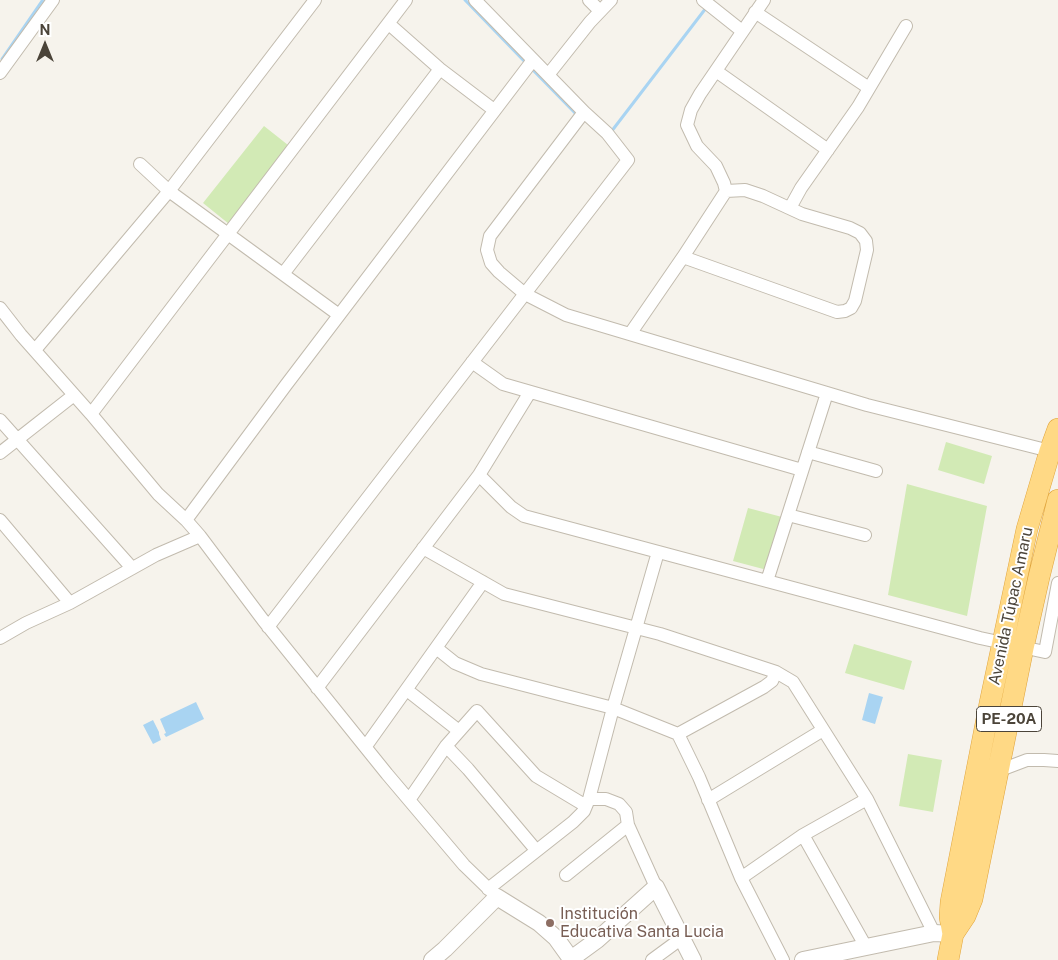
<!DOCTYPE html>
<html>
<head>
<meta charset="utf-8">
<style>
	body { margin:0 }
	#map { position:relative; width:1058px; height:960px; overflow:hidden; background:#f6f3ec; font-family:"Public Sans",sans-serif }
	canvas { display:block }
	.north { position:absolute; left:20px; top:20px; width:50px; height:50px; -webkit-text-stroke:4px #fff; paint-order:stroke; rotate:0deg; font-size:14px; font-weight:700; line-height:20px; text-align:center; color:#4b4439 }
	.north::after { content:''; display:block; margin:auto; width:18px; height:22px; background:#4b4439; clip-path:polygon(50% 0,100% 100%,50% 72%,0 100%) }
</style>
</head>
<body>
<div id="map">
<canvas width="1058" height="960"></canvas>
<div class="north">N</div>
</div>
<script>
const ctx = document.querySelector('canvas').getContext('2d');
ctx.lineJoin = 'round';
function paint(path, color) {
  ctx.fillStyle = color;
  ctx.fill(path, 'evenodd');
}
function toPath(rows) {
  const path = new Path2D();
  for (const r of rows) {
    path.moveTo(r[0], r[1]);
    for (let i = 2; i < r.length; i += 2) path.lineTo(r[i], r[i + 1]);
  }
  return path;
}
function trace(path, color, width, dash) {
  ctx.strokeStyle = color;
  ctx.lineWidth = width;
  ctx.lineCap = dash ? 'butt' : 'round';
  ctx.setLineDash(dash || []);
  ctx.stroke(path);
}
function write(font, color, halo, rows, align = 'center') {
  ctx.font = font + ' "Public Sans",sans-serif';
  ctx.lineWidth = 4;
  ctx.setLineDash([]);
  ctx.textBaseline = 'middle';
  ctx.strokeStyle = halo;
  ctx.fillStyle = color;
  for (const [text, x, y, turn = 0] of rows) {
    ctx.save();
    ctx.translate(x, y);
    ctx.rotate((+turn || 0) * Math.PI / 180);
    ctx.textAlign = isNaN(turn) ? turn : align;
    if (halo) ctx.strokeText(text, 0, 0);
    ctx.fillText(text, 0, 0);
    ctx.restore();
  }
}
paint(toPath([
	[264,126,288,145,229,224,203,203],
	[946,442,992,456,984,484,938,470],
	[907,484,987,506,967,616,888,595],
	[748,508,782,517,767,570,733,561],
	[854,644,912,661,904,690,845,673],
	[908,754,942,760,933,812,899,806]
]), '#d2eab5');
paint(toPath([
	[869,693,883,697,875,724,862,720],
	[196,702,204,719,166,737,164,734,166,733,160,719],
	[153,720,159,732,159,734,161,740,153,744,143,725]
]), '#a9d4f2');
trace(toPath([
	[465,0,526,63],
	[2,59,42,1,48,4],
	[530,67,577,115],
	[611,132,706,8]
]), '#a9d4f2', 3);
const minor = toPath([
	[589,0,600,11],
	[703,0,742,31],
	[755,12,869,88],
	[389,24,440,69,494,110],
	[716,71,828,150],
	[0,73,53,0],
	[548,75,590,22,611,0],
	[584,112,490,236,487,250,491,263,499,272,525,294,566,315,867,405,1050,451],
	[140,164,169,191,339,315],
	[790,208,801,188,858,107,906,26],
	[683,257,837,312,845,311,851,308,855,301,867,250,866,241,860,233,850,228,802,214,763,196,745,190,726,191],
	[283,274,440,69],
	[0,308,21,335,91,414,158,494,186,520,200,536,263,620,387,774,464,865,497,897],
	[630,334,683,257,726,191,724,183,716,166,697,146,687,125,691,110,700,94,764,0],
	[35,350,169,191,315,0],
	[472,362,503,384,802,470],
	[91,414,406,0],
	[0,420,132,568],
	[808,452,876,471],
	[0,453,74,395],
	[479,475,511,507,524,516,980,638,1045,652,1058,583],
	[788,515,865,535],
	[0,520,70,603],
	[186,520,286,385,533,60],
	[423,548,504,594,660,634,776,672,793,682,867,799,934,933],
	[767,581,827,393],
	[268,627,628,160,607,133,584,112,475,0],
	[0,638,26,623,70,603,156,555,200,536],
	[440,651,455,663,481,674,613,708,678,734,699,777,741,878,783,960],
	[317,688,479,475,530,392],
	[412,694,459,731],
	[678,734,764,687,772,681,776,672],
	[366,746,483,582],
	[446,746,468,769,536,850],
	[998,771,1027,760,1044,760,1058,761],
	[589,799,606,799,619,804,626,812,628,825,656,887],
	[409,800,446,746,477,711,536,776,586,806],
	[708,800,823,730],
	[803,835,866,947],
	[566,875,628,825],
	[741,878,803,835,867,799],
	[488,889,573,822,584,811,589,799,613,708,658,552],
	[652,960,682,938]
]);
const tertiary = toPath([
	[432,960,445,949,497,897,539,923,556,938,571,959,597,940,656,887,693,960],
	[803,960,934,933,953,934]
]);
const trunk = toPath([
	[953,934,965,916,972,899,1023,648,1039,577,1058,500],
	[948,960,953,934,950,917,951,902,990,703,1027,529,1050,451,1058,429]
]);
trace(minor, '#c2bbae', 14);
trace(tertiary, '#c2bbae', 18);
trace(trunk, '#e0a43c', 22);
trace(minor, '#fff', 12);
trace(tertiary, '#fff', 16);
trace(trunk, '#ffd985', 21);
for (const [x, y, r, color] of [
	[550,923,5,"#8d6e63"]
]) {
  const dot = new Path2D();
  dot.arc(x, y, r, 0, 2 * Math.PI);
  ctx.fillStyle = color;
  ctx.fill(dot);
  trace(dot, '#fff', 2);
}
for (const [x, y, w] of [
	[1009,719,65]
]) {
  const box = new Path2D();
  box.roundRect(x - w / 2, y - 12.5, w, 25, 4);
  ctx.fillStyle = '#fff';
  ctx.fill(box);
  trace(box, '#4b4439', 1);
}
write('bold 15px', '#4b4439', null, [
	["PE-20A",1009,719]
]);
write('16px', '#4b4439', '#fff', [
	["Avenida Túpac Amaru",1011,606,-78]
]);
write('16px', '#785e54', '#fff', [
	["Institución",560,914],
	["Educativa Santa Lucia",560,932]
], 'left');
</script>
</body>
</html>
